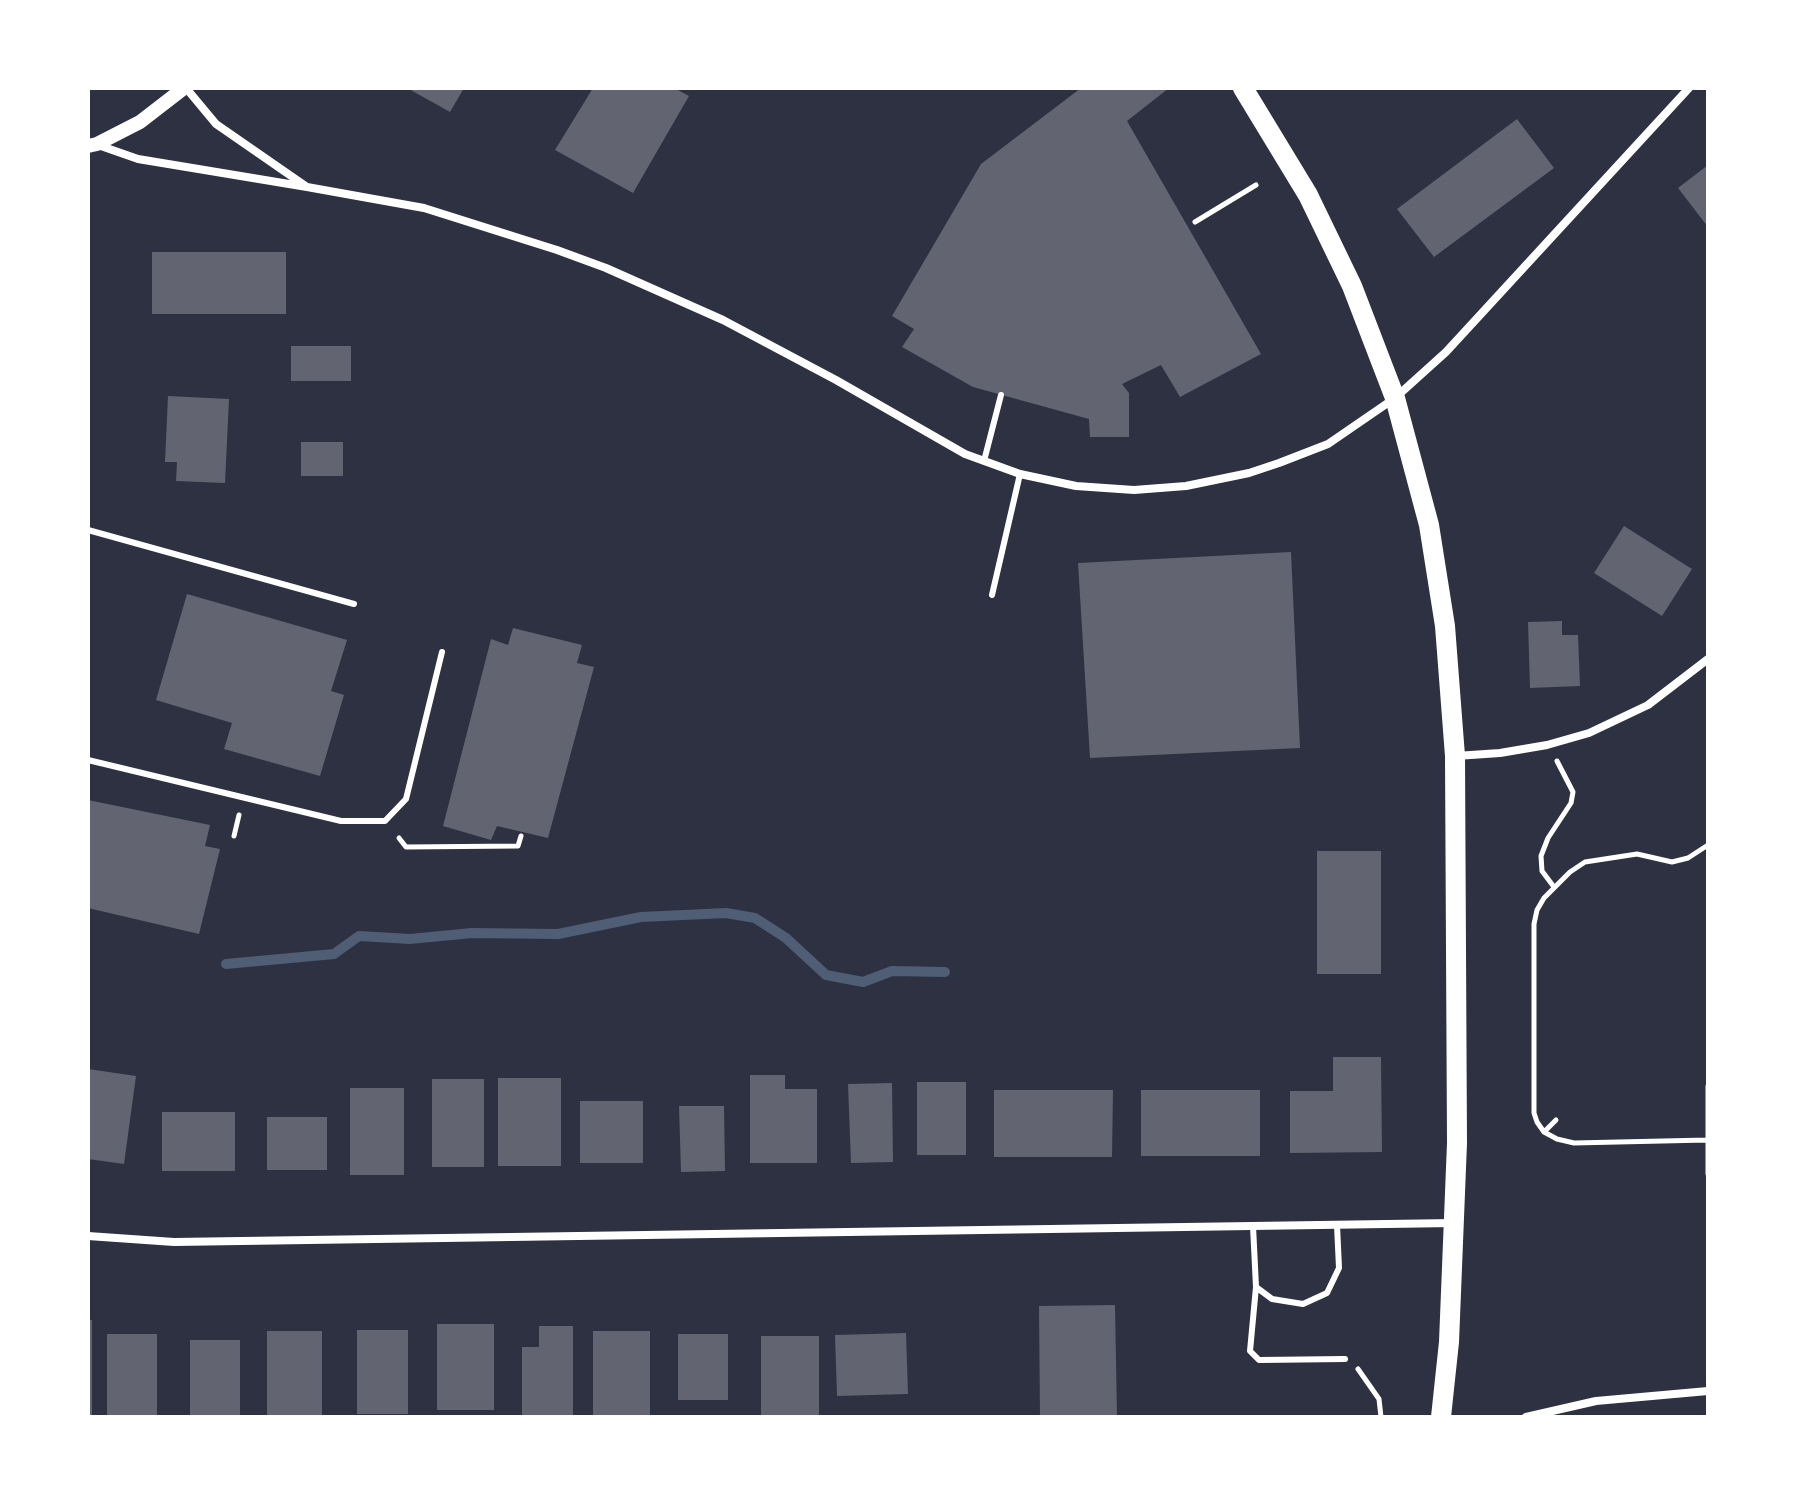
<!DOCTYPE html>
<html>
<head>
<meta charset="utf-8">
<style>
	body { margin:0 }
	#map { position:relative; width:1796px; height:1505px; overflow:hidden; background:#2d3142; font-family:Overpass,sans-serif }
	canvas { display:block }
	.frame { position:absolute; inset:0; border:90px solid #fff; pointer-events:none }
</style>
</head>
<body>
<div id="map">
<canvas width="1796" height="1505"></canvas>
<div class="frame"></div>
</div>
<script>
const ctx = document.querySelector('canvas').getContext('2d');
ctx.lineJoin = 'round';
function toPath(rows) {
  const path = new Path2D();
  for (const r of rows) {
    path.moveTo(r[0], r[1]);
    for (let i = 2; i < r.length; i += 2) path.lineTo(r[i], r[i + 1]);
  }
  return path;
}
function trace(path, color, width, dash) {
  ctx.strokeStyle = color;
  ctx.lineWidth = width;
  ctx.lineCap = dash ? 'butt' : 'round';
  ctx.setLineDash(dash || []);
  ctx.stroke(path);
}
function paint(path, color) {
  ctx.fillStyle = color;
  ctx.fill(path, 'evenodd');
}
trace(toPath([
	[226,964,334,954,359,936,410,939,472,933,558,934,641,917,726,913,755,918,786,938,826,975,863,982,892,971,945,972]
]), '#4f5d75', 10);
paint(toPath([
	[407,88,464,88,450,112],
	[593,88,674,88,689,96,633,193,555,150],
	[1081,88,1169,88,1127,121,1261,354,1180,397,1161,365,1122,384,1129,393,1129,437,1090,437,1089,419,973,387,902,347,914,329,892,316,981,164],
	[1517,119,1554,168,1434,257,1397,209],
	[1708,165,1708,227,1678,188],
	[152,252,286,252,286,314,152,314],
	[291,346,351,346,351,381,291,381],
	[168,396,229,399,225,483,176,481,177,462,165,462],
	[301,442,343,442,343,476,301,476],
	[1624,526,1692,569,1662,616,1594,573],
	[1291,552,1300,748,1090,758,1078,563],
	[187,594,347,640,331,691,344,695,320,776,224,749,232,723,156,700],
	[1562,621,1562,635,1578,635,1580,686,1530,688,1528,622],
	[513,628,582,645,577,663,594,667,548,838,497,826,491,840,443,826,491,639,508,645],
	[88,800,210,825,205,846,220,849,199,934,88,908],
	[1317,851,1381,851,1381,974,1317,974],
	[1333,1057,1381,1057,1382,1152,1290,1153,1290,1091,1333,1091],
	[88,1069,136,1076,124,1164,88,1159],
	[750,1075,785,1075,785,1089,817,1089,817,1163,750,1163],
	[498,1078,561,1078,561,1166,498,1166],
	[432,1079,484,1079,484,1167,432,1167],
	[917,1082,966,1082,966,1155,917,1155],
	[892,1083,893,1162,851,1163,848,1084],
	[350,1088,404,1088,404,1175,350,1175],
	[994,1090,1113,1090,1112,1157,994,1157],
	[1141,1090,1260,1090,1260,1156,1141,1156],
	[580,1101,643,1101,643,1163,580,1163],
	[679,1106,724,1106,725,1171,681,1172],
	[162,1112,235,1112,235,1171,162,1171],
	[267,1117,327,1117,327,1170,267,1170],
	[1115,1305,1117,1417,1040,1417,1039,1306],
	[88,1320,92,1320,92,1417,88,1417],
	[437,1324,494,1324,494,1410,437,1410],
	[539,1326,573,1326,573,1417,522,1417,522,1347,539,1347],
	[357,1330,408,1330,408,1414,357,1414],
	[267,1331,322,1331,322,1417,267,1417],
	[593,1331,650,1331,650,1417,593,1417],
	[906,1333,908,1394,837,1396,835,1335],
	[107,1334,157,1334,157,1417,107,1417],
	[678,1334,728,1334,728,1400,678,1400],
	[761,1336,819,1336,819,1415,761,1415],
	[190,1340,240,1340,240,1417,190,1417]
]), '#626471');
trace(toPath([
	[1195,222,1256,185],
	[234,836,239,815],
	[399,838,406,847,518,846,521,836],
	[1554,887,1542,871,1541,856,1548,838,1571,803,1573,792,1557,761],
	[1708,1086,1708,1174],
	[1544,1132,1556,1120],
	[1707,1140,1574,1143,1557,1139,1544,1132,1537,1122,1534,1113,1534,924,1537,910,1544,898,1570,872,1585,862,1637,854,1672,862,1688,858,1708,845],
	[1358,1369,1379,1399,1381,1417]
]), '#fff', 5);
trace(toPath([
	[984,461,1001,395],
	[88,530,354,604],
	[992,595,1020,474],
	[88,760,341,821,385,821,406,799,442,652],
	[1253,1226,1256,1287,1272,1299,1303,1304,1327,1293,1339,1268,1337,1225],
	[1256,1287,1250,1351,1259,1360,1345,1359]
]), '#fff', 6);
trace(toPath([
	[98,145,138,159,307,187,216,124,186,88],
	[307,187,424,208,557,250,606,268,723,320,836,380,965,454,1020,474,1076,486,1134,490,1186,486,1249,473,1279,463,1328,444,1395,398,1446,352,1689,88],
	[1456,756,1500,753,1547,745,1589,733,1648,705,1708,659],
	[88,1236,174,1242,1454,1223],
	[1526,1417,1596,1401,1708,1391]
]), '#fff', 8);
trace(toPath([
	[88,146,97,144,140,122,184,88]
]), '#fff', 14);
trace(toPath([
	[1243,88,1308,195,1352,286,1395,398,1429,525,1445,626,1455,756,1457,1143,1449,1342,1441,1417]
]), '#fff', 20);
</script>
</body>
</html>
